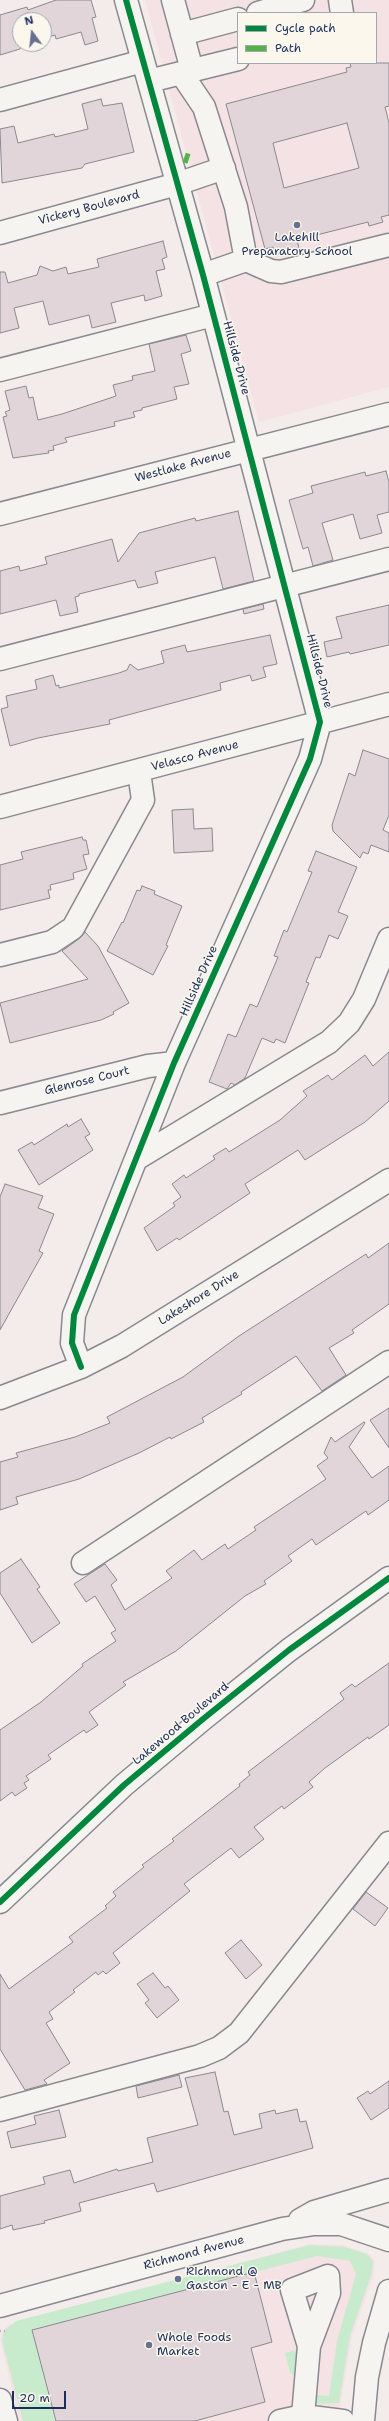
<!DOCTYPE html>
<html>
<head>
<meta charset="utf-8">
<style>
	body { margin:0 }
	#map { position:relative; width:389px; height:2421px; overflow:hidden; background:#f4ecea; font-family:"Shantell Sans",sans-serif }
	canvas { display:block }
	.legend { position:absolute; left:237px; top:12px; width:140px; height:52px; box-sizing:border-box; background:#fbf7ec; border:1px solid #a1a7b3; margin:0; padding:5px 7px; list-style:none; font-size:12px; color:#1b2f5e }
	.legend li { display:flex; align-items:center; gap:8px; height:20px }
	.legend b { width:20px; border:1px solid #a1a7b3 }
	.north { position:absolute; left:12px; top:12px; width:40px; height:40px; box-sizing:border-box; background:#fbf7ec; border:1px solid #a1a7b3; border-radius:50%; rotate:345deg; font-size:11px; font-weight:700; line-height:16px; text-align:center; color:#1b2f5e }
	.north::after { content:''; display:block; margin:auto; width:14px; height:18px; background:#67718f; clip-path:polygon(50% 0,100% 100%,50% 72%,0 100%) }
	.scale { position:absolute; left:12px; top:2391px; width:54px; height:18px; box-sizing:border-box; border:2px solid #1b2f5e; border-top:0; padding-left:5px; font-size:12px; line-height:14px; white-space:nowrap; color:#1b2f5e; -webkit-text-stroke:3px #fbf7ec; paint-order:stroke }
</style>
</head>
<body>
<div id="map">
<canvas width="389" height="2421"></canvas>
<ul class="legend">
<li><b style="height:5px;background:#00873e"></b>Cycle path</li>
<li><b style="height:5px;background:#55b248"></b>Path</li>
</ul>
<div class="north">N</div>
<div class="scale">20 m</div>
</div>
<script>
const ctx = document.querySelector('canvas').getContext('2d');
ctx.lineJoin = 'round';
function paint(path, color) {
  ctx.fillStyle = color;
  ctx.fill(path, 'evenodd');
}
function toPath(rows) {
  const path = new Path2D();
  for (const r of rows) {
    path.moveTo(r[0], r[1]);
    for (let i = 2; i < r.length; i += 2) path.lineTo(r[i], r[i + 1]);
  }
  return path;
}
function trace(path, color, width, dash) {
  ctx.strokeStyle = color;
  ctx.lineWidth = width;
  ctx.lineCap = dash ? 'butt' : 'round';
  ctx.setLineDash(dash || []);
  ctx.stroke(path);
}
function write(font, color, halo, rows, align = 'center') {
  ctx.font = font + ' "Shantell Sans",sans-serif';
  ctx.lineWidth = 3;
  ctx.setLineDash([]);
  ctx.textBaseline = 'middle';
  ctx.strokeStyle = halo;
  ctx.fillStyle = color;
  for (const [text, x, y, turn = 0] of rows) {
    ctx.save();
    ctx.translate(x, y);
    ctx.rotate((+turn || 0) * Math.PI / 180);
    ctx.textAlign = isNaN(turn) ? turn : align;
    if (halo) ctx.strokeText(text, 0, 0);
    ctx.fillText(text, 0, 0);
    ctx.restore();
  }
}
paint(toPath([
	[145,0,389,0,389,387,259,422],
	[238,13,376,13,376,63,238,63],
	[310,2244,343,2245,369,2254,375,2260,374,2275,352,2337,341,2401,340,2421,20,2421,0,2339,2,2331,8,2325]
]), '#f5e2e4');
paint(toPath([
	[310,2245,345,2247,367,2254,373,2261,372,2273,350,2336,339,2403,319,2404,314,2402,317,2395,329,2396,337,2341,356,2274,350,2261,317,2256,32,2330,55,2421,23,2421,2,2341,4,2331,16,2321],
	[303,2348,296,2375,293,2375,290,2373,285,2353]
]), '#c9ebcd');
const building = toPath([
	[56,0,91,0,96,17,92,18,98,41,85,45,81,32,56,39,55,35,44,38,44,20,20,20,20,44,22,44,20,49,0,55,0,15,27,7,28,10,56,0],
	[350,63,389,63,389,106,385,107,389,123,389,215,381,217,383,222,369,226,368,222,297,240,299,248,275,255,273,247,265,249,226,104,347,72,346,68,351,67,350,63],
	[347,123,359,168,284,188,273,143,347,123],
	[101,99,103,106,122,103,134,152,85,164,82,168,2,183,0,129,14,126,18,143,54,134,55,137,88,129,82,104,101,99],
	[163,241,167,257,162,259,165,269,156,271,162,296,145,301,144,295,111,303,116,322,92,328,89,315,49,325,43,301,14,308,19,328,0,333,0,272,5,272,8,283,37,275,40,266,53,271,66,267,68,274,99,267,97,259,163,241],
	[186,335,191,351,181,354,189,384,174,387,177,399,142,408,142,410,133,412,135,417,114,422,115,426,65,438,67,442,53,446,54,450,48,451,49,453,13,458,3,417,7,416,5,412,10,410,5,391,26,386,29,398,33,397,38,420,62,414,116,396,113,385,133,380,132,376,155,371,149,344,186,335],
	[386,471,389,482,389,512,377,515,382,533,360,539,353,514,322,523,333,560,313,566,308,547,303,549,289,500,313,493,311,486,365,472,366,476,386,471],
	[238,511,254,581,223,589,215,557,155,572,158,583,138,588,135,580,79,594,79,596,75,597,78,612,60,616,56,600,0,614,0,571,19,566,20,571,47,564,45,557,112,539,118,562,139,533,195,518,196,521,238,511],
	[263,604,264,609,244,614,243,609,263,604],
	[389,605,389,645,350,654,349,652,327,657,324,642,342,638,336,617,389,605],
	[270,635,277,664,263,667,266,677,252,681,250,675,220,683,221,690,109,720,110,724,38,738,10,746,1,709,8,707,6,696,37,689,35,680,53,675,56,686,59,685,59,688,119,673,127,670,130,664,138,670,164,663,161,651,185,645,187,652,270,635],
	[363,750,389,759,389,815,383,830,389,833,389,852,371,845,368,854,363,852,360,858,333,831,332,825,349,773,355,776,363,750],
	[193,809,194,829,212,828,213,851,174,853,172,810,193,809],
	[82,837,83,840,86,840,89,854,83,855,87,869,73,873,74,879,50,885,51,890,48,890,50,898,0,910,0,865,23,859,21,852,82,837],
	[316,851,357,867,338,912,348,916,338,939,329,935,320,958,316,957,306,982,309,983,285,1043,276,1039,274,1043,262,1038,245,1078,235,1085,231,1083,227,1089,209,1082,228,1034,236,1037,250,1004,257,1007,278,957,274,956,284,930,287,932,312,872,308,871,316,851],
	[142,886,155,891,154,894,182,906,166,945,168,946,153,975,107,951,122,922,123,923,137,890,140,891,142,886],
	[85,932,98,946,129,1003,113,1012,114,1014,101,1020,10,1043,0,1003,88,979,62,951,80,938,85,932],
	[389,1052,389,1101,365,1122,305,1160,298,1150,245,1184,250,1193,179,1240,177,1238,157,1251,144,1228,175,1206,173,1203,181,1197,172,1184,184,1175,186,1178,215,1159,213,1156,226,1148,229,1152,280,1120,307,1096,303,1091,328,1075,332,1080,365,1055,373,1066,389,1052],
	[81,1119,90,1134,85,1137,93,1150,39,1185,18,1150,32,1142,34,1145,67,1124,68,1127,81,1119],
	[5,1184,43,1196,38,1208,54,1214,39,1251,43,1253,0,1330,0,1197,5,1184],
	[389,1243,389,1304,352,1330,354,1333,329,1348,346,1375,322,1391,296,1356,241,1392,242,1394,202,1418,204,1422,171,1439,170,1437,139,1453,79,1479,16,1497,18,1504,0,1510,0,1462,18,1457,16,1453,75,1437,110,1423,107,1417,183,1377,239,1336,366,1254,368,1258,389,1243],
	[389,1408,389,1448,370,1420,389,1408],
	[364,1422,365,1423,349,1447,372,1478,389,1466,389,1500,368,1515,366,1511,316,1545,312,1539,288,1556,292,1561,264,1581,266,1584,245,1596,176,1651,123,1682,126,1685,89,1712,98,1725,86,1733,84,1730,48,1755,51,1759,26,1776,29,1780,24,1783,27,1788,15,1796,12,1792,0,1801,0,1730,41,1702,83,1666,82,1664,116,1641,111,1633,116,1630,95,1596,86,1602,74,1584,105,1564,117,1580,111,1585,125,1610,172,1578,166,1571,194,1550,202,1560,225,1544,228,1549,256,1530,254,1527,326,1479,317,1466,328,1458,324,1453,331,1437,335,1442,364,1422],
	[21,1559,40,1587,37,1589,60,1623,32,1643,0,1593,0,1573,21,1559],
	[389,1663,389,1725,369,1739,368,1737,325,1768,309,1782,313,1787,284,1809,282,1806,254,1827,264,1839,239,1858,231,1848,184,1884,190,1891,113,1953,120,1963,106,1974,103,1971,98,1975,96,1972,73,1990,75,1992,49,2012,53,2019,46,2023,70,2063,44,2080,47,2084,25,2090,0,2049,0,1974,9,1989,73,1942,69,1937,107,1908,105,1906,116,1896,113,1892,144,1867,142,1865,174,1841,172,1839,240,1786,239,1784,250,1775,248,1772,344,1699,340,1693,352,1684,355,1687,389,1663],
	[366,1892,388,1908,375,1926,353,1909,366,1892],
	[241,1940,262,1965,246,1979,225,1953,241,1940],
	[153,1973,165,1988,168,1986,179,2000,157,2018,145,2003,149,2000,137,1984,153,1973],
	[215,2072,224,2112,228,2111,234,2135,262,2128,259,2114,275,2110,276,2114,297,2109,300,2122,306,2121,313,2148,157,2192,154,2183,79,2203,81,2211,44,2221,45,2223,13,2230,12,2225,0,2229,0,2196,45,2184,43,2177,70,2170,74,2183,117,2169,118,2171,153,2162,147,2138,198,2125,185,2078,215,2072],
	[179,2075,182,2087,138,2098,136,2086,179,2075],
	[389,2081,389,2108,371,2120,357,2098,368,2091,370,2094,389,2081],
	[59,2110,66,2137,11,2148,7,2132,36,2124,34,2116,59,2110],
	[254,2272,272,2342,251,2348,265,2402,195,2421,56,2421,32,2330,254,2272]
]);
paint(building, '#e2d5d9');
trace(building, '#898991', 1);
const minor = toPath([
	[173,0,192,70],
	[340,0,342,13],
	[258,13,303,0],
	[182,34,238,19],
	[181,73,204,107,236,207,246,260,271,271,281,272,389,245],
	[149,81,238,59],
	[0,100,143,61],
	[0,233,177,184,224,168],
	[203,275,246,260],
	[0,370,213,315],
	[0,514,389,414],
	[0,659,389,559],
	[0,807,389,704],
	[0,955,52,942,73,928,143,800,139,772],
	[0,1103,148,1066,174,1063],
	[136,1159,329,1042,349,1023,364,999,389,939],
	[81,1367,72,1343,74,1315,174,1063,310,759,320,722,203,275,126,0],
	[0,1398,81,1367,122,1346,389,1180],
	[83,1563,389,1362],
	[0,1902,124,1785,203,1719,289,1650,389,1578],
	[0,2110,200,2056,219,2048,239,2033,389,1843],
	[300,2220,314,2212,389,2190],
	[0,2306,282,2229,314,2224,341,2224,389,2240],
	[303,2416,309,2346,329,2293,328,2276,292,2290,309,2346],
	[280,2421,303,2416,343,2421],
	[363,2421,367,2377,374,2343,389,2291]
]);
const major = toPath([
	[0,2400,6,2421]
]);
trace(minor, '#898991', 25);
trace(major, '#898991', 25);
trace(toPath([
	[0,2331,5,2331]
]), '#b3b3b6', 2.5, [1, 3]);
trace(minor, '#f6f4f0', 22);
trace(major, '#f6f4f0', 22);
trace(toPath([
	[185,163,189,151]
]), '#55b248', 5, [10, 5]);
trace(toPath([
	[81,1367,72,1343,74,1315,174,1063,310,759,320,722,203,275,126,0],
	[0,1902,124,1785,203,1719,289,1650,389,1578]
]), '#00873e', 6);
for (const [x, y, r, color] of [
	[297,225,4,"#67718f"],
	[178,2279,4,"#67718f"],
	[149,2345,4,"#67718f"]
]) {
  const dot = new Path2D();
  dot.arc(x, y, r, 0, 2 * Math.PI);
  ctx.fillStyle = color;
  ctx.fill(dot);
  trace(dot, '#fbf7ec', 1.5);
}
write('12px', '#1b2f5e', '#fbf7ec', [
	["Vickery Boulevard",89,208,-15],
	["Hillside Drive",236,358,75],
	["Westlake Avenue",183,466,-15],
	["Hillside Drive",319,671,76],
	["Velasco Avenue",195,756,-15],
	["Hillside Drive",199,981,-66],
	["Glenrose Court",87,1081,-14],
	["Lakeshore Drive",199,1298,-32],
	["Lakewood Boulevard",181,1724,-40],
	["Richmond Avenue",194,2253,-15]
]);
write('12px', '#1b2f5e', '#fbf7ec', [
	["Lakehill",297,238,"center"],
	["Preparatory School",297,252,"center"],
	["Richmond @",186,2272],
	["Gaston - E - MB",186,2286],
	["Whole Foods",157,2338],
	["Market",157,2352]
], 'left');
</script>
</body>
</html>
